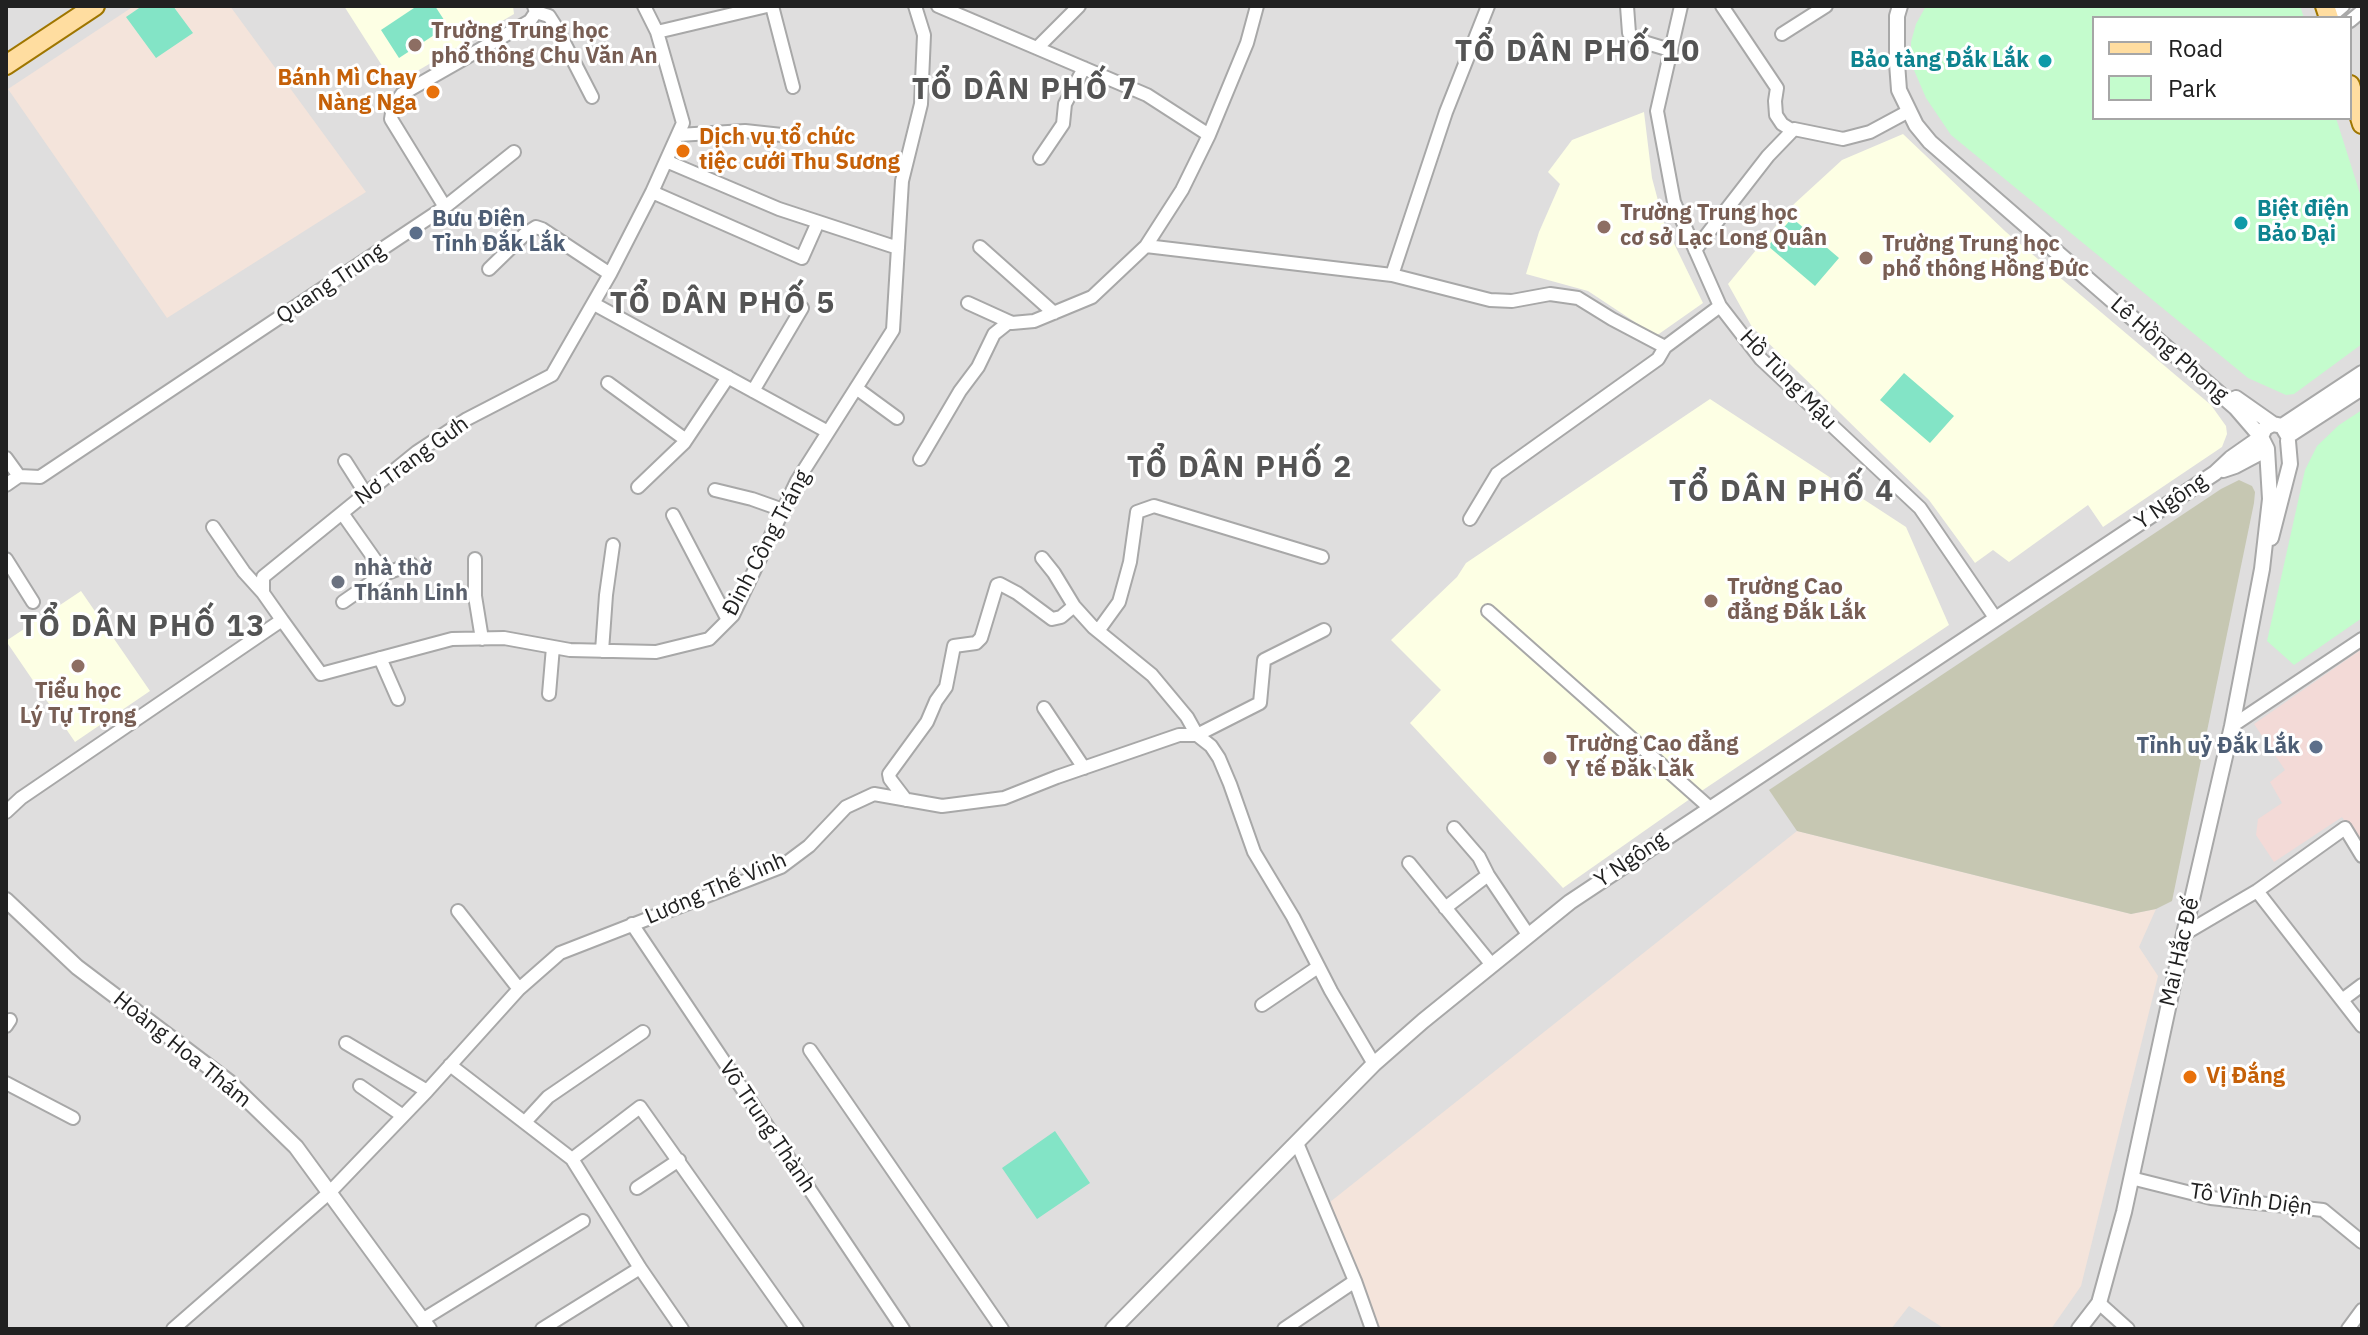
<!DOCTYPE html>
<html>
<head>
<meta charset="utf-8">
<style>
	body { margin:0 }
	#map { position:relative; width:2368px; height:1335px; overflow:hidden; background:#f2efe8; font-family:"IBM Plex Sans",sans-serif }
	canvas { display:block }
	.frame { position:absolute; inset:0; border:8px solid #212121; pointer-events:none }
	.legend { position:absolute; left:2092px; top:16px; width:260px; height:104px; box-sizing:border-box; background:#fff; border:2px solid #a6a6a6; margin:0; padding:10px 14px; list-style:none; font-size:24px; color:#212121 }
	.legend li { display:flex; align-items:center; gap:16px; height:40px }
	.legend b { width:40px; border:2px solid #a6a6a6 }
</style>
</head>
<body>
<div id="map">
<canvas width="2368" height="1335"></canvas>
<div class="frame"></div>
<ul class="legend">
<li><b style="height:10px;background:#ffdda0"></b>Road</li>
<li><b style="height:22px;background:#c4fccd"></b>Park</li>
</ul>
</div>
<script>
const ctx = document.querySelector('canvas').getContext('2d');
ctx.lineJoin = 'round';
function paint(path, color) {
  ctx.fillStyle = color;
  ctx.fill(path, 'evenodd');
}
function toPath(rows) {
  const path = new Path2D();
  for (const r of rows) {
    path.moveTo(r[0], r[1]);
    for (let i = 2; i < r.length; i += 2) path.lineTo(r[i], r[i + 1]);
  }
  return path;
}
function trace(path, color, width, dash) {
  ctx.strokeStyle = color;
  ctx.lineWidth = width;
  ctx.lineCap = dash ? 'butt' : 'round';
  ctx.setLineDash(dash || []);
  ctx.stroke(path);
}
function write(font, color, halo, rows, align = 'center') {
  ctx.font = font + ' "IBM Plex Sans",sans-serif';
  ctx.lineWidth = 6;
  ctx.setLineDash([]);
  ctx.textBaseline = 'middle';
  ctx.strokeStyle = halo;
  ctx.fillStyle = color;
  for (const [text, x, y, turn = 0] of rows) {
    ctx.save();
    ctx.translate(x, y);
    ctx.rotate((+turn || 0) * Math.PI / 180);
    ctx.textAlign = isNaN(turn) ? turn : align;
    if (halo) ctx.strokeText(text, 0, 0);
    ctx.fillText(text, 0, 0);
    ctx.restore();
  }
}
paint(toPath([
	[6,6,2362,6,2362,1329,6,1329],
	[2094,18,2350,18,2350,118,2094,118]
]), '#dfdede');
paint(toPath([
	[2362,649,2362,848,2342,817,2274,862,2256,835,2258,819,2282,803,2270,782,2285,770,2254,724]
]), '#f3dad7');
paint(toPath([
	[344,6,513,6,514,14,402,80,388,75],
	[1644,112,1652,178,1664,223,1703,303,1656,336,1588,291,1526,274,1539,232,1560,184,1548,172,1572,140],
	[1903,134,2006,232,2211,405,2226,426,2227,434,2222,447,2103,527,2088,505,2009,562,1993,550,1975,563,1929,500,1752,327,1728,284,1794,204,1842,160],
	[1710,399,1906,527,1949,625,1697,794,1563,888,1410,723,1441,690,1391,640,1457,577,1466,563],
	[81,591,150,691,75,742,6,641]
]), '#fdffe4');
paint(toPath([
	[134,6,230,6,366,192,167,318,8,89],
	[1797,831,2131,914,2156,909,2139,947,2158,976,2081,1286,2051,1329,1945,1329,1909,1306,1891,1329,1378,1329,1369,1299,1330,1202]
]), '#f4e4db');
paint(toPath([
	[2239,480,2252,486,2255,492,2254,503,2172,901,2156,909,2131,914,1797,831,1769,790,2221,489]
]), '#c6c7b2');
paint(toPath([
	[1926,6,2300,6,2304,18,2094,18,2094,118,2336,118,2362,200,2362,344,2294,394,2286,395,2248,378,1951,135,1926,98,1911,63,1911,42,1916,24],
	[2362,410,2362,618,2294,665,2267,641,2305,470,2317,446,2339,425]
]), '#c4fccd');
paint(toPath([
	[142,6,173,6,193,33,156,58,126,17],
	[417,6,435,6,448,26,399,58,381,30],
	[1792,218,1839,258,1815,286,1768,246],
	[1904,373,1954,416,1930,443,1880,400],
	[1055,1131,1090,1183,1037,1219,1002,1168]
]), '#83e4c6');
const minor = toPath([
	[772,6,793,87],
	[938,6,1147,95,1209,135],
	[1627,6,1629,33,1637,40,1670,50],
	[1681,6,1657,111,1674,202,1720,306,1761,359,1920,508,1996,619],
	[1722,6,1777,88,1775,101,1776,115,1782,124,1790,129],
	[536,12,549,16,556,27,592,97],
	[2329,18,2343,6],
	[2350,21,2362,11],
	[657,32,767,6],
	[1782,34,1826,6],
	[1037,48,1079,6],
	[678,135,745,131,791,136],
	[1040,158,1063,124,1065,104,1084,68],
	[666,161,779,209,898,248],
	[652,192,802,258,818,222],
	[445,207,514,152],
	[1146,246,1392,275,1490,300,1512,301,1550,294,1578,298,1612,319,1665,347],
	[980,247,1054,313],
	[1695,250,1768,156,1794,129,1843,139,1870,132,1909,111],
	[489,269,525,234,536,227,542,229,610,274],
	[1392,275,1446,112,1488,6],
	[968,303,1012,323,1034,321,1092,297,1146,246,1182,190,1209,135,1247,43,1257,6],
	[594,304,828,432],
	[608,383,686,440],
	[856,388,897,418],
	[753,391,802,308],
	[6,458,19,476],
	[920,459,960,391,978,367,994,334,1009,322],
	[345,461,366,494],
	[6,485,19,476,40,477,445,207,391,119,393,107,402,94,530,21,536,12,534,6],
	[638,487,684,443,728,377],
	[715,490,752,499,783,510],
	[342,513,385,574],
	[673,515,728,620],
	[1470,519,1497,474,1658,359,1665,347,1720,306],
	[213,527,244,572,263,593],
	[1042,558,1054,573,1074,606,1093,627,1152,675,1187,717,1197,735,1260,703,1264,660,1324,630],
	[6,559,33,602],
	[475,559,475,596,482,639],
	[343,602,382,575,411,564],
	[1488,611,1710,808],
	[282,620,321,674,452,639,504,638,570,650,656,652,709,639,733,615,797,481,893,330,902,181,921,104,924,35,915,6],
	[1098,631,1119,602,1130,562,1137,512,1154,506,1322,557],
	[602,651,606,595,613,545],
	[380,658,398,699],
	[549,694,553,647],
	[1044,708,1084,768],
	[2232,726,2362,639],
	[906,800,890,779,889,774,927,722,936,701,946,687,954,646,976,643,981,638,997,585,1000,584,1017,593,1052,619,1061,617,1074,606],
	[6,812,21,798,282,620,263,593,263,577,417,452,467,419,552,375,610,274,652,192,683,123,657,32,644,6],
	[1454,828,1479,857,1488,875],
	[1409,863,1492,965],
	[2257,891,2362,1026],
	[1445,908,1488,875,1529,936],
	[458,911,519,989],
	[632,924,903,1329],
	[2184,934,2257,891,2345,828,2362,856],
	[2342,1000,2362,985],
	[1262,1005,1318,967],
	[6,1026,10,1020],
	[346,1043,427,1091],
	[810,1050,1002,1329],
	[450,1065,572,1159,640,1268,682,1329],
	[6,1083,73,1118],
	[360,1086,403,1116],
	[525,1122,548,1097,643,1032],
	[1297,1143,1355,1281,1372,1329],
	[572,1159,640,1107,797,1329],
	[2131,1178,2211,1198,2323,1210,2362,1242],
	[637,1188,679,1160],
	[2099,1303,2128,1329],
	[422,1320,583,1221],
	[173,1329,330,1192,427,1091,519,989,560,953,781,867,809,846,846,807,874,794,942,806,1004,798,1057,777,1179,735,1197,735,1211,746,1219,758,1230,784,1254,852,1293,917,1331,991,1374,1064],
	[542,1329,640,1268],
	[1284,1329,1355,1281],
	[2348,1329,2362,1310]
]);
const tertiary = toPath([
	[1900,6,1897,16,1897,63,1899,90,1916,125,1930,142,2236,408,2261,437,2267,449,2270,499,2262,569,2232,726,2184,934,2124,1212,2099,1303,2079,1329],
	[2236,398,2273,424,2282,426,2288,436],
	[2282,426,2362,373],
	[2288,436,2362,388],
	[2223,470,2235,466,2267,449],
	[2271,538,2290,464,2288,441],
	[6,900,77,967,229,1082,296,1147,429,1329],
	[1113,1329,1374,1064,1423,1021,1570,902,2215,473,2231,458,2261,437,2265,428,2273,424]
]);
const primary = toPath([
	[2325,6,2329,18],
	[6,65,95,6],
	[2350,85,2362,124]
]);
trace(minor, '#a8a8a8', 16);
trace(tertiary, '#a8a8a8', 18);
trace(primary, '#9f7600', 22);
trace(minor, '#fff', 12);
trace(tertiary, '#fff', 14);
trace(primary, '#ffdda0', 18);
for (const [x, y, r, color] of [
	[415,45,8,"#8d6e63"],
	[2045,61,8,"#0f9aa8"],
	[433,92,8,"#e8710a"],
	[683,151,8,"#e8710a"],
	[2241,223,8,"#0f9aa8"],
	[1604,227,8,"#8d6e63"],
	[416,233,8,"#5c6f8a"],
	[1866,258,8,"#8d6e63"],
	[338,582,8,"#6b7280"],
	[1711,601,8,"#8d6e63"],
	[78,666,8,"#8d6e63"],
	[2316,747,8,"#5c6f8a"],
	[1550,758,8,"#8d6e63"],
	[2190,1077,8,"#e8710a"]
]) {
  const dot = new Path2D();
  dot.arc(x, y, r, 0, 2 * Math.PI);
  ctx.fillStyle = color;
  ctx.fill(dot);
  trace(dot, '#fff', 3);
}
write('bold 22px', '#785e54', '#fff', [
	["Trường Trung học",431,32],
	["phổ thông Chu Văn An",431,57],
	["Trường Trung học",1620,214],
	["cơ sở Lạc Long Quân",1620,239],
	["Trường Trung học",1882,245],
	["phổ thông Hồng Đức",1882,270],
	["Trường Cao",1727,588],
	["đẳng Đắk Lắk",1727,613],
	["Tiểu học",78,692,"center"],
	["Lý Tự Trọng",78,717,"center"],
	["Trường Cao đẳng",1566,745],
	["Y tế Đăk Lăk",1566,770]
], 'left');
write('bold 22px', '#0d838f', '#fff', [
	["Bảo tàng Đắk Lắk",2029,61],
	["Biệt điện",2257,210,"left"],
	["Bảo Đại",2257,235,"left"]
], 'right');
write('bold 22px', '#c56008', '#fff', [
	["Bánh Mì Chay",417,79,"right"],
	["Nàng Nga",417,104,"right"],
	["Dịch vụ tổ chức",699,138],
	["tiệc cưới Thu Sương",699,163],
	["Vị Đắng",2206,1077]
], 'left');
write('bold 22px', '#4e5e75', '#fff', [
	["Bưu Điện",432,220],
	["Tỉnh Đắk Lắk",432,245],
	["Tỉnh uỷ Đắk Lắk",2300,747,"right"]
], 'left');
write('22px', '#212121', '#fff', [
	["Quang Trung",331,284,-34],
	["Lê Hồng Phong",2169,350,41],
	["Hồ Tùng Mậu",1788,380,46],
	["Nơ Trang Gưh",412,461,-36],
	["Y Ngông",2171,502,-34],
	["Đinh Công Tráng",767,543,-62],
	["Y Ngông",1631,860,-34],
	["Lương Thế Vinh",716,889,-23],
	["Mai Hắc Đế",2180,952,-77],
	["Hoàng Hoa Thám",182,1050,39],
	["Võ Trung Thành",767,1127,56],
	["Tô Vĩnh Diện",2251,1200,8]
]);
write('bold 22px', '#5b616d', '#fff', [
	["nhà thờ",354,569],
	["Thánh Linh",354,594]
], 'left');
ctx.letterSpacing = '2px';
write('bold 30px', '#545454', '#fff', [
	["TỔ DÂN PHỐ 10",1578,52],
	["TỔ DÂN PHỐ 7",1025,90],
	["TỔ DÂN PHỐ 5",723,304],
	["TỔ DÂN PHỐ 2",1240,468],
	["TỔ DÂN PHỐ 4",1782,492],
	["TỔ DÂN PHỐ 13",143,627]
]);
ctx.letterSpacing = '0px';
</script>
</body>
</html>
